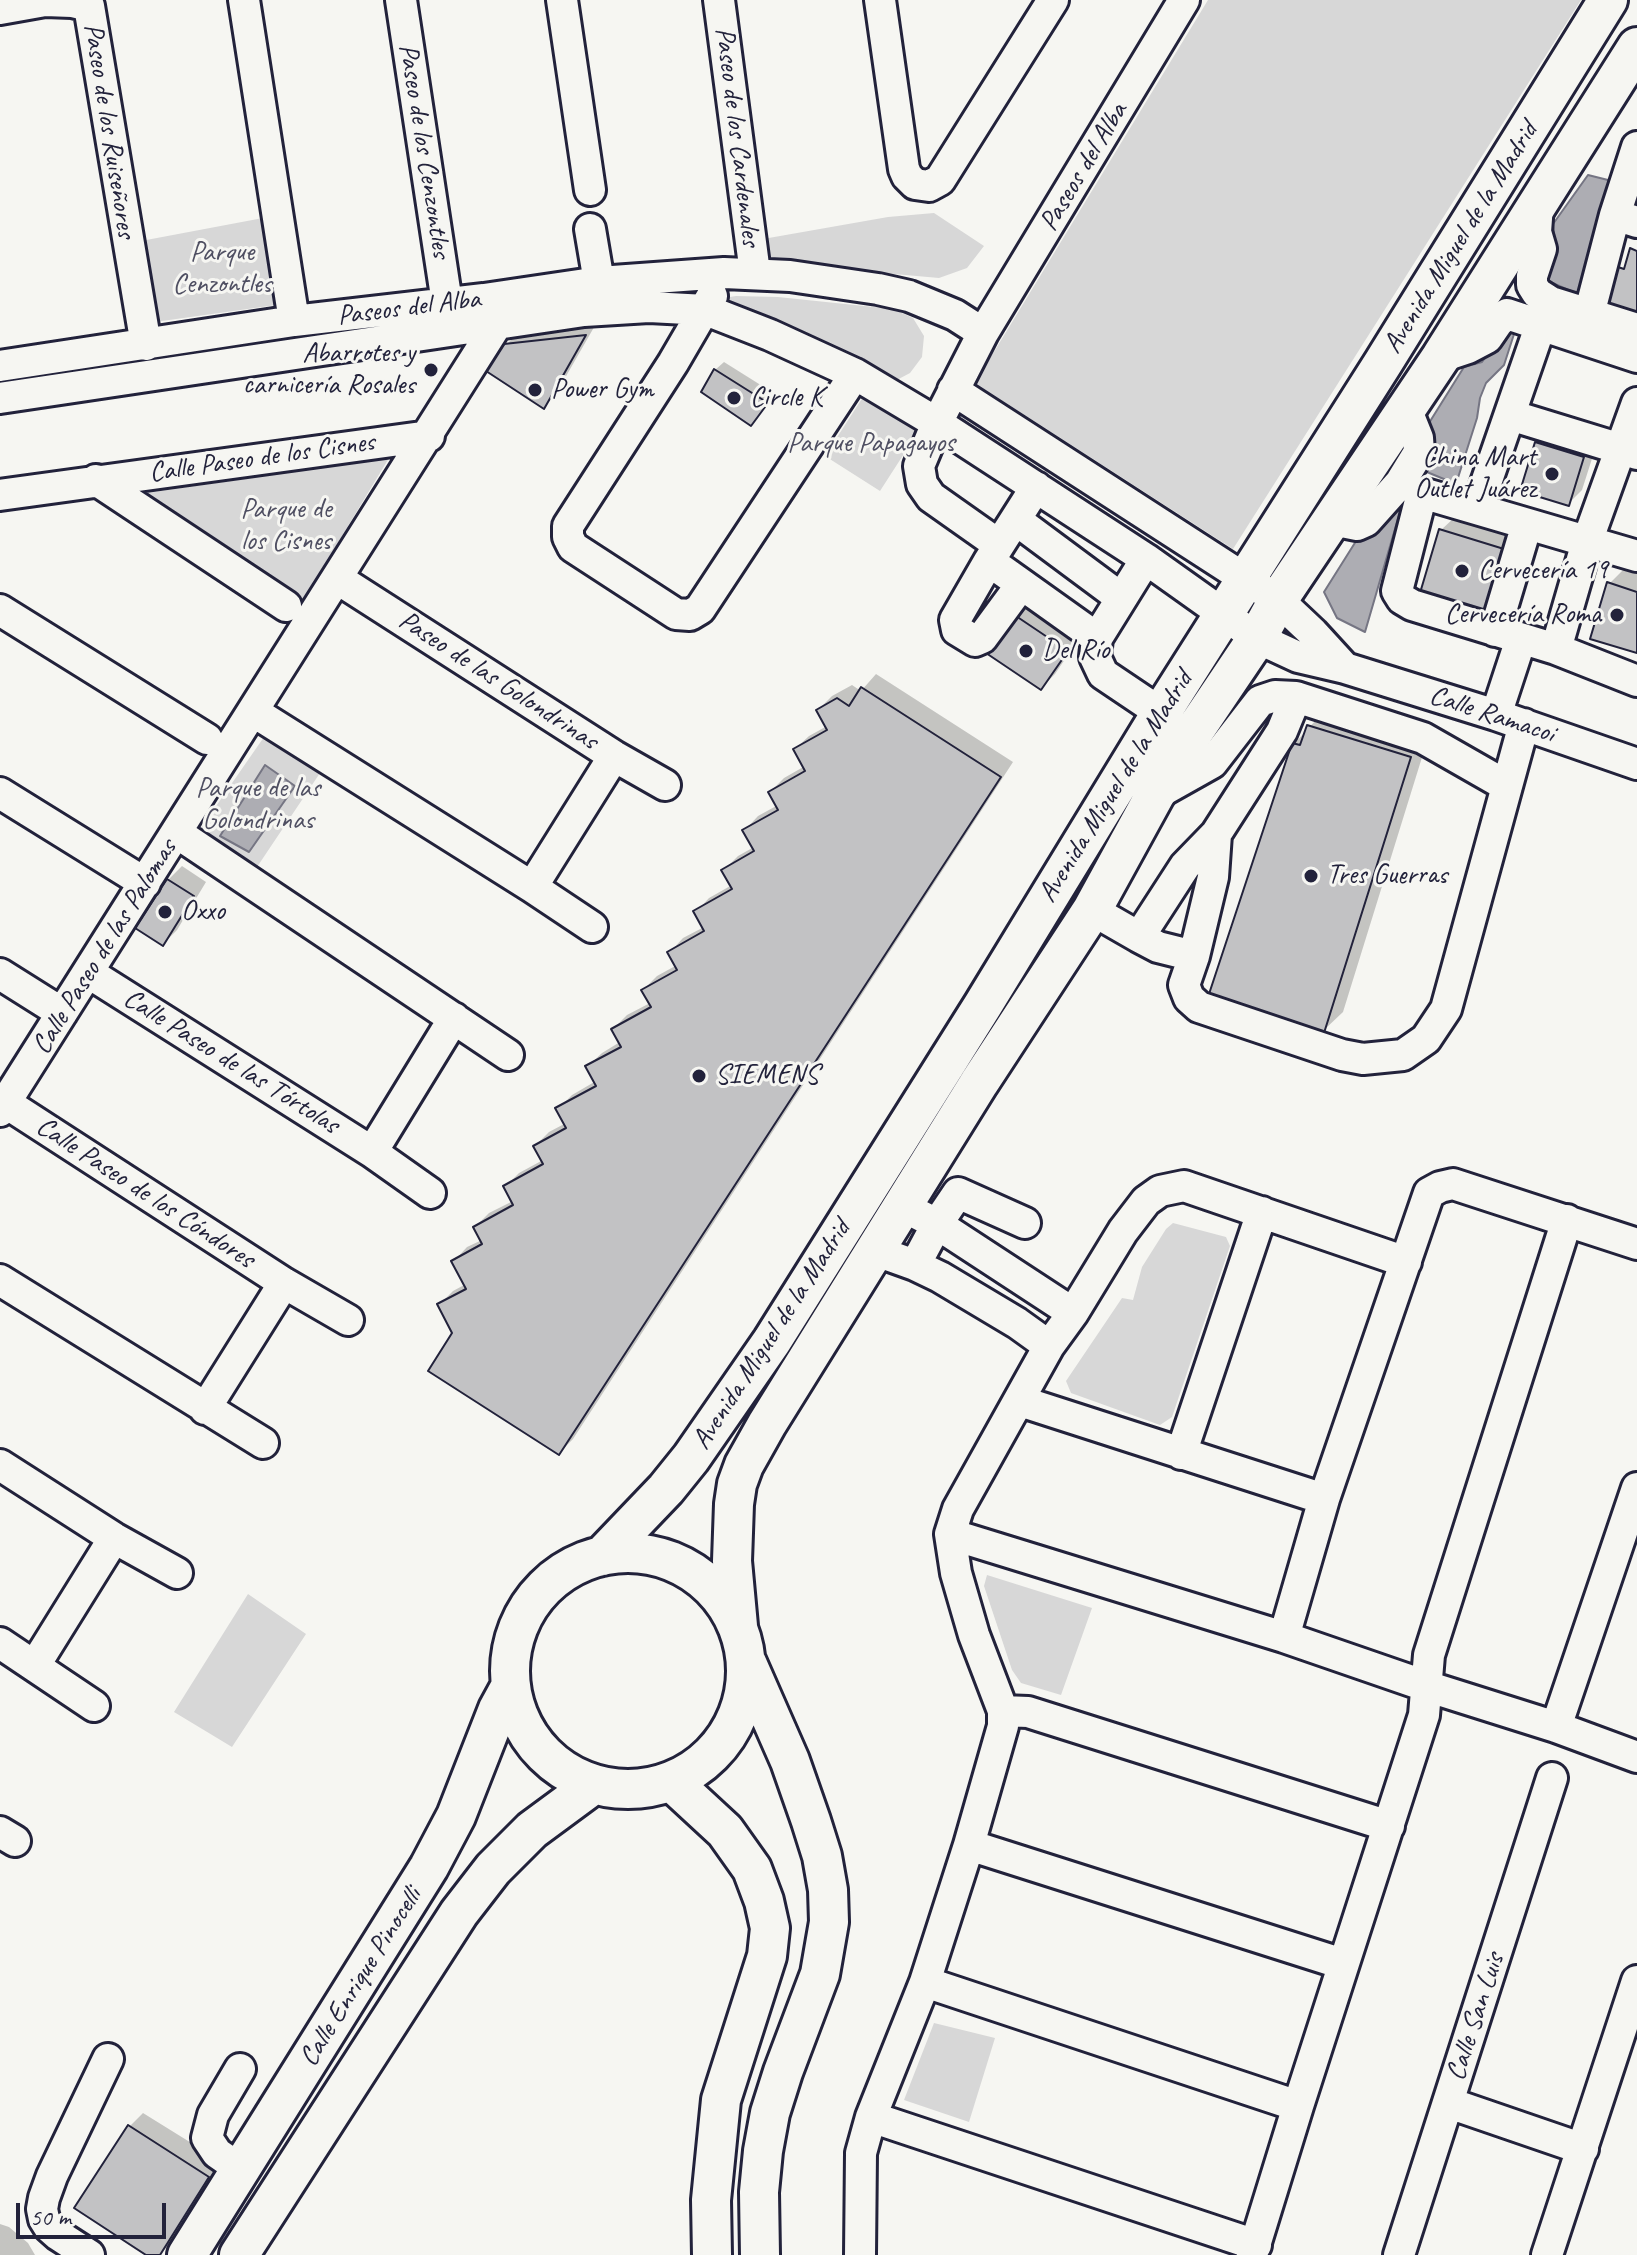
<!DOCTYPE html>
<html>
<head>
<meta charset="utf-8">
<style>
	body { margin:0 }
	#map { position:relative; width:1637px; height:2255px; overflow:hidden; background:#f6f6f2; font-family:Caveat,sans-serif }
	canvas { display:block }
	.scale { position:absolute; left:16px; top:2203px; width:150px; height:36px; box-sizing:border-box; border:4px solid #22223b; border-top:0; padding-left:10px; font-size:24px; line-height:28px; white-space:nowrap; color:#22223b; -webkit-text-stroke:6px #f6f6f2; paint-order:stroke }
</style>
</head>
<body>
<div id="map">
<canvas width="1637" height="2255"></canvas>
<div class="scale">50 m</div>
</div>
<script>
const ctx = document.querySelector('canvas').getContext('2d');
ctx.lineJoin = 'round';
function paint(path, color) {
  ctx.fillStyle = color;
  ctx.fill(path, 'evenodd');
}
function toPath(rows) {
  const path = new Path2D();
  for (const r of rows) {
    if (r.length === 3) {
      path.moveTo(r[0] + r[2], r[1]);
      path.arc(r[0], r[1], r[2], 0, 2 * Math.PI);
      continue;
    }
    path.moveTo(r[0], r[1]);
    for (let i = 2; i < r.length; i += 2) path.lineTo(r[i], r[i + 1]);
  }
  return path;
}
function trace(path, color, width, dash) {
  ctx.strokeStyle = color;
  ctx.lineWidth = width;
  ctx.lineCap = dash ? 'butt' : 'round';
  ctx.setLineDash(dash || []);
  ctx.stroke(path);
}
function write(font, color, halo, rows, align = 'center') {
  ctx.font = font + ' Caveat,sans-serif';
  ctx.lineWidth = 6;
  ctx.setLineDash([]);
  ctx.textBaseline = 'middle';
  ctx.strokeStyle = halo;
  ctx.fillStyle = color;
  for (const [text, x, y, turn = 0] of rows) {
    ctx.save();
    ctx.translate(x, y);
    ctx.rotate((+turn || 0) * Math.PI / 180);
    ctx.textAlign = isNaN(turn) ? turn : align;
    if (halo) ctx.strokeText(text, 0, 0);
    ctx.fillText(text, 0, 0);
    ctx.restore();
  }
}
paint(toPath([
	[1208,0,1581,0,1233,549,975,383],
	[934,213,984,246,967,268,939,278,782,264,768,258,763,239,888,217],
	[263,218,276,305,155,322,141,241],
	[736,296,778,297,893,309,913,318,924,336,922,357,910,373,893,382,722,307,724,298],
	[863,397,918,432,880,491,825,456],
	[389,458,301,604,147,493],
	[264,737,320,773,253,873,196,835],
	[1173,1223,1226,1237,1230,1246,1172,1417,1160,1425,1071,1393,1066,1381,1122,1298,1133,1300,1142,1267,1166,1229],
	[987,1575,1092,1608,1061,1695,1021,1683,1012,1670,984,1586],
	[248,1594,306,1634,232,1747,174,1712],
	[934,2023,995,2038,969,2122,904,2100]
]), '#d7d7d7');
const water = toPath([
	[1588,175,1620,183,1584,297,1546,280,1551,262,1556,252,1553,224,1588,175],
	[1505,330,1515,331,1504,365,1486,383,1480,398,1477,418,1456,484,1422,470,1431,443,1429,423,1464,367,1482,362,1505,330],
	[1404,498,1365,632,1337,618,1324,592,1363,530,1404,498],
	[265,765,295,786,249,852,220,836,265,765]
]);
paint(water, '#adadb3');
trace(water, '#757583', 2);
paint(toPath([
	[597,322,557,392,544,406,506,345,520,331],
	[724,362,775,394,751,424,715,370],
	[1550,429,1597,443,1582,490,1568,504,1537,443],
	[1455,517,1517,535,1499,596,1485,610,1441,530],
	[1623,570,1637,574,1637,651,1609,584],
	[1025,600,1080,637,1055,674,1041,688,986,651],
	[876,674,1013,762,573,1439,559,1453,455,1333,439,1305,453,1291,466,1284,454,1261,467,1247,482,1240,475,1227,489,1213,513,1201,505,1187,519,1173,543,1160,535,1146,549,1132,566,1123,558,1109,572,1095,596,1081,588,1066,602,1053,620,1042,613,1029,627,1015,650,1003,643,990,657,976,677,965,670,952,683,938,704,927,696,912,709,898,732,885,724,870,738,856,754,847,745,830,758,816,778,805,770,792,784,778,805,766,795,749,809,736,827,726,818,710,832,696,852,685,861,691],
	[1327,708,1428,738,1343,1012,1324,1030,1294,744],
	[182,866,206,882,177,930,163,944,168,880],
	[143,2113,222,2162,169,2245,159,2255,150,2255,129,2127],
	[0,2224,9,2227,28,2243,35,2255,0,2255]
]), '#0003');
const building = toPath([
	[1630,248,1637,251,1637,314,1606,304,1618,267,1624,269,1630,248],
	[586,335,544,409,486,371,504,344,586,335],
	[714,369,768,403,751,426,701,392,714,369],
	[1535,442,1584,457,1569,506,1520,491,1535,442],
	[1439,529,1504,549,1485,612,1420,593,1439,529],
	[1607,582,1637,592,1637,653,1590,639,1607,582],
	[1010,612,1068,651,1041,690,983,651,1010,612],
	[861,687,1001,777,559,1455,428,1371,452,1333,437,1304,466,1289,451,1261,482,1244,473,1227,513,1205,503,1186,543,1164,533,1146,566,1128,555,1108,596,1086,585,1066,621,1047,611,1029,651,1007,641,990,677,970,667,952,704,931,693,911,732,889,721,870,754,851,742,830,778,810,768,792,805,771,793,749,827,730,816,710,837,698,849,706,861,687],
	[1307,725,1411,757,1324,1033,1209,994,1292,743,1300,745,1307,725],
	[167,879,194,896,163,946,135,928,167,879],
	[128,2125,209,2177,160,2255,146,2255,74,2208,128,2125]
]);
paint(building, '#c2c2c4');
trace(building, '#22223b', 2);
const minor = toPath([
	[244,0,294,321],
	[401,0,447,303],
	[562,0,590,190],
	[719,0,755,273],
	[880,0,904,169,907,176,915,184,929,186,940,180,1053,0],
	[0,9,45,1,72,2,89,6,146,345],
	[1538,205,1536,232,1541,249,1532,276,1532,285,1537,293,1551,302,1637,329],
	[1615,215,1637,147],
	[590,229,599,282],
	[712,296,673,363,568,526,568,537,573,547,676,614,690,615,700,609,855,374],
	[1585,330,1615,215,1637,222],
	[1441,357,1468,348,1487,338,1498,322,1507,314,1637,357],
	[0,366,294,321,484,299,599,282,724,273,790,276,878,289,909,296,955,315,983,333],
	[953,390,1278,600,1313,633,1345,668],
	[0,398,584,311,649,307,706,310,770,335,855,374,937,423,1146,559,1257,638,1298,657,1345,668,1496,715,1637,764],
	[1510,415,1637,454],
	[96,480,286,606],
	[1036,487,989,561,1097,638,1095,657,1103,674,1161,713],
	[0,495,429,436],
	[1477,509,1540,327,1551,302],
	[1016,520,1121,598],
	[1332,520,1357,525,1366,521,1400,483,1419,452,1418,438,1406,408],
	[999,545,931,497,922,484,919,466,937,423,983,333,1184,0],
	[1637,556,1422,493,1397,591,1402,599,1412,605,1556,649,1637,681],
	[989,561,955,620,957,630,975,641,982,638,1021,585],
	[338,579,614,756,665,785],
	[0,610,207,739],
	[1495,631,1527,524],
	[1097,638,1146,559],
	[1556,649,1587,542,1637,403],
	[254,712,532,887,592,927],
	[1496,715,1521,639],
	[0,793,145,883],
	[1155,795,1212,763,1260,701,1275,696,1296,697],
	[177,833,508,1055],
	[532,887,614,756],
	[1092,910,1139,937,1185,866,1216,834,1282,731,1296,697,1423,738,1507,786],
	[1139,937,1158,947,1194,956,1184,985,1189,998,1199,1007,1342,1055,1363,1059,1403,1055,1426,1039,1446,1009,1524,724],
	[1194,956,1213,877,1216,834],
	[89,973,372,1152,430,1193],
	[0,974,62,1013],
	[6,1103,284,1283,348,1320],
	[0,1111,504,313],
	[372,1152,454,1018],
	[902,1206,937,1224,1073,1313],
	[876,1251,915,1265,940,1277,1017,1323,1049,1346],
	[915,1265,937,1224,958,1193,1025,1223],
	[0,1280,263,1443],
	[1020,1401,1324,1499],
	[205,1409,284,1283],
	[1181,1454,1262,1212],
	[0,1465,114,1538,177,1573],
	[950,1534,1284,1637,1426,1686,1556,1727,1637,1757],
	[1284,1637,1324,1499,1429,1193,1440,1187,1453,1184,1637,1244],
	[0,1643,94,1706],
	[35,1665,114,1538],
	[1003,1711,1028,1712,1389,1826],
	[1556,1727,1637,1488],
	[0,1832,15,1841],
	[969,1845,925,1982,1298,2106],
	[1343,1964,969,1845,1003,1726,1003,1711,974,1635,956,1573,950,1534,958,1509,1049,1346,1073,1313,1123,1231,1146,1201,1160,1191,1184,1186,1406,1262],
	[240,2069,213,2115,207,2138,217,2153,240,2169],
	[1449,2103,1583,2149],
	[871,2117,1256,2245],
	[89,2255,58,2235,49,2227,44,2219,42,2209,44,2198,52,2176,108,2059],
	[860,2255,861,2153,871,2117,925,1982],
	[1252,2255,1298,2106,1424,1715,1429,1655,1567,1220],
	[1399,2255,1552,1778],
	[1547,2255,1637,1981]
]);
const major = toPath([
	[628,1671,118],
	[602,1556,666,1489,691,1458,772,1341,983,1005,1161,713,1383,363,1608,0],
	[738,1626,732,1561,734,1504,737,1484,744,1465,767,1424,979,1083,1092,910,1155,795,1195,730,1257,638,1278,600,1441,357,1637,47],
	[747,1663,790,1761,811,1821,822,1856,828,1890,829,1922,820,1974,783,2072,770,2113,763,2151,759,2192,760,2255],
	[672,1782,725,1831,752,1869,764,1901,770,1928,767,1956,721,2100,711,2200,712,2255],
	[187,2255,429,1867,456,1816,498,1709,510,1687],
	[239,2255,459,1913,493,1869,532,1830,593,1785]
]);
trace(minor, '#22223b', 36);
trace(major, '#22223b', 44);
trace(minor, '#f6f6f2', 30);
trace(major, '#f6f6f2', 38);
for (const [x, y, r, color] of [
	[431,370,8,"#22223b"],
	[535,390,8,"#22223b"],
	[734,398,8,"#22223b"],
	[1552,474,8,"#22223b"],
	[1462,571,8,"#22223b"],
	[1617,615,8,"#22223b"],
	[1026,651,8,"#22223b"],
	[1311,876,8,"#22223b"],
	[165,912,8,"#22223b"],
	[699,1076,8,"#22223b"]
]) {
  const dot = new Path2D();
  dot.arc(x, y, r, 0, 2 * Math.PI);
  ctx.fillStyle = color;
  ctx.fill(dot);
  trace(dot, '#f6f6f2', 3);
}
write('28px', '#22223b', '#f6f6f2', [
	["Paseo de los Ruiseñores",109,131,81],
	["Paseo de los Cardenales",737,137,83],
	["Paseo de los Cenzontles",424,151,81],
	["Paseos del Alba",1084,167,-59],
	["Avenida Miguel de la Madrid",1461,238,-58],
	["Paseos del Alba",409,308,-7],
	["Calle Paseo de los Cisnes",262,458,-8],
	["Paseo de las Golondrinas",498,681,33],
	["Calle Ramacoi",1492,715,18],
	["Avenida Miguel de la Madrid",1116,787,-58],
	["Calle Paseo de las Palomas",105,947,-58],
	["Calle Paseo de las Tórtolas",231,1062,32],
	["Calle Paseo de los Cóndores",145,1193,33],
	["Avenida Miguel de la Madrid",772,1335,-57],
	["Calle Enrique Pinocelli",361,1977,-58],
	["Calle San Luis",1476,2017,-72]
]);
write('28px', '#4f4f62', '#f6f6f2', [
	["Parque",222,253],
	["Cenzontles",222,285],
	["Parque Papagayos",871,444],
	["Parque de",286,510],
	["los Cisnes",286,542],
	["Parque de las",258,789],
	["Golondrinas",258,821]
]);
write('28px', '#22223b', '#f6f6f2', [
	["Abarrotes y",415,354,"right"],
	["carnicería Rosales",415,386,"right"],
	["Power Gym",551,390],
	["Circle K",750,398],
	["China Mart",1536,458,"right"],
	["Outlet Juárez",1536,490,"right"],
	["Cervecería 19",1478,571],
	["Cervecería Roma",1601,615,"right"],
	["Del Río",1042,651],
	["Tres Guerras",1327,876],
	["Oxxo",181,912],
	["SIEMENS",715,1076]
], 'left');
</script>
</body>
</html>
